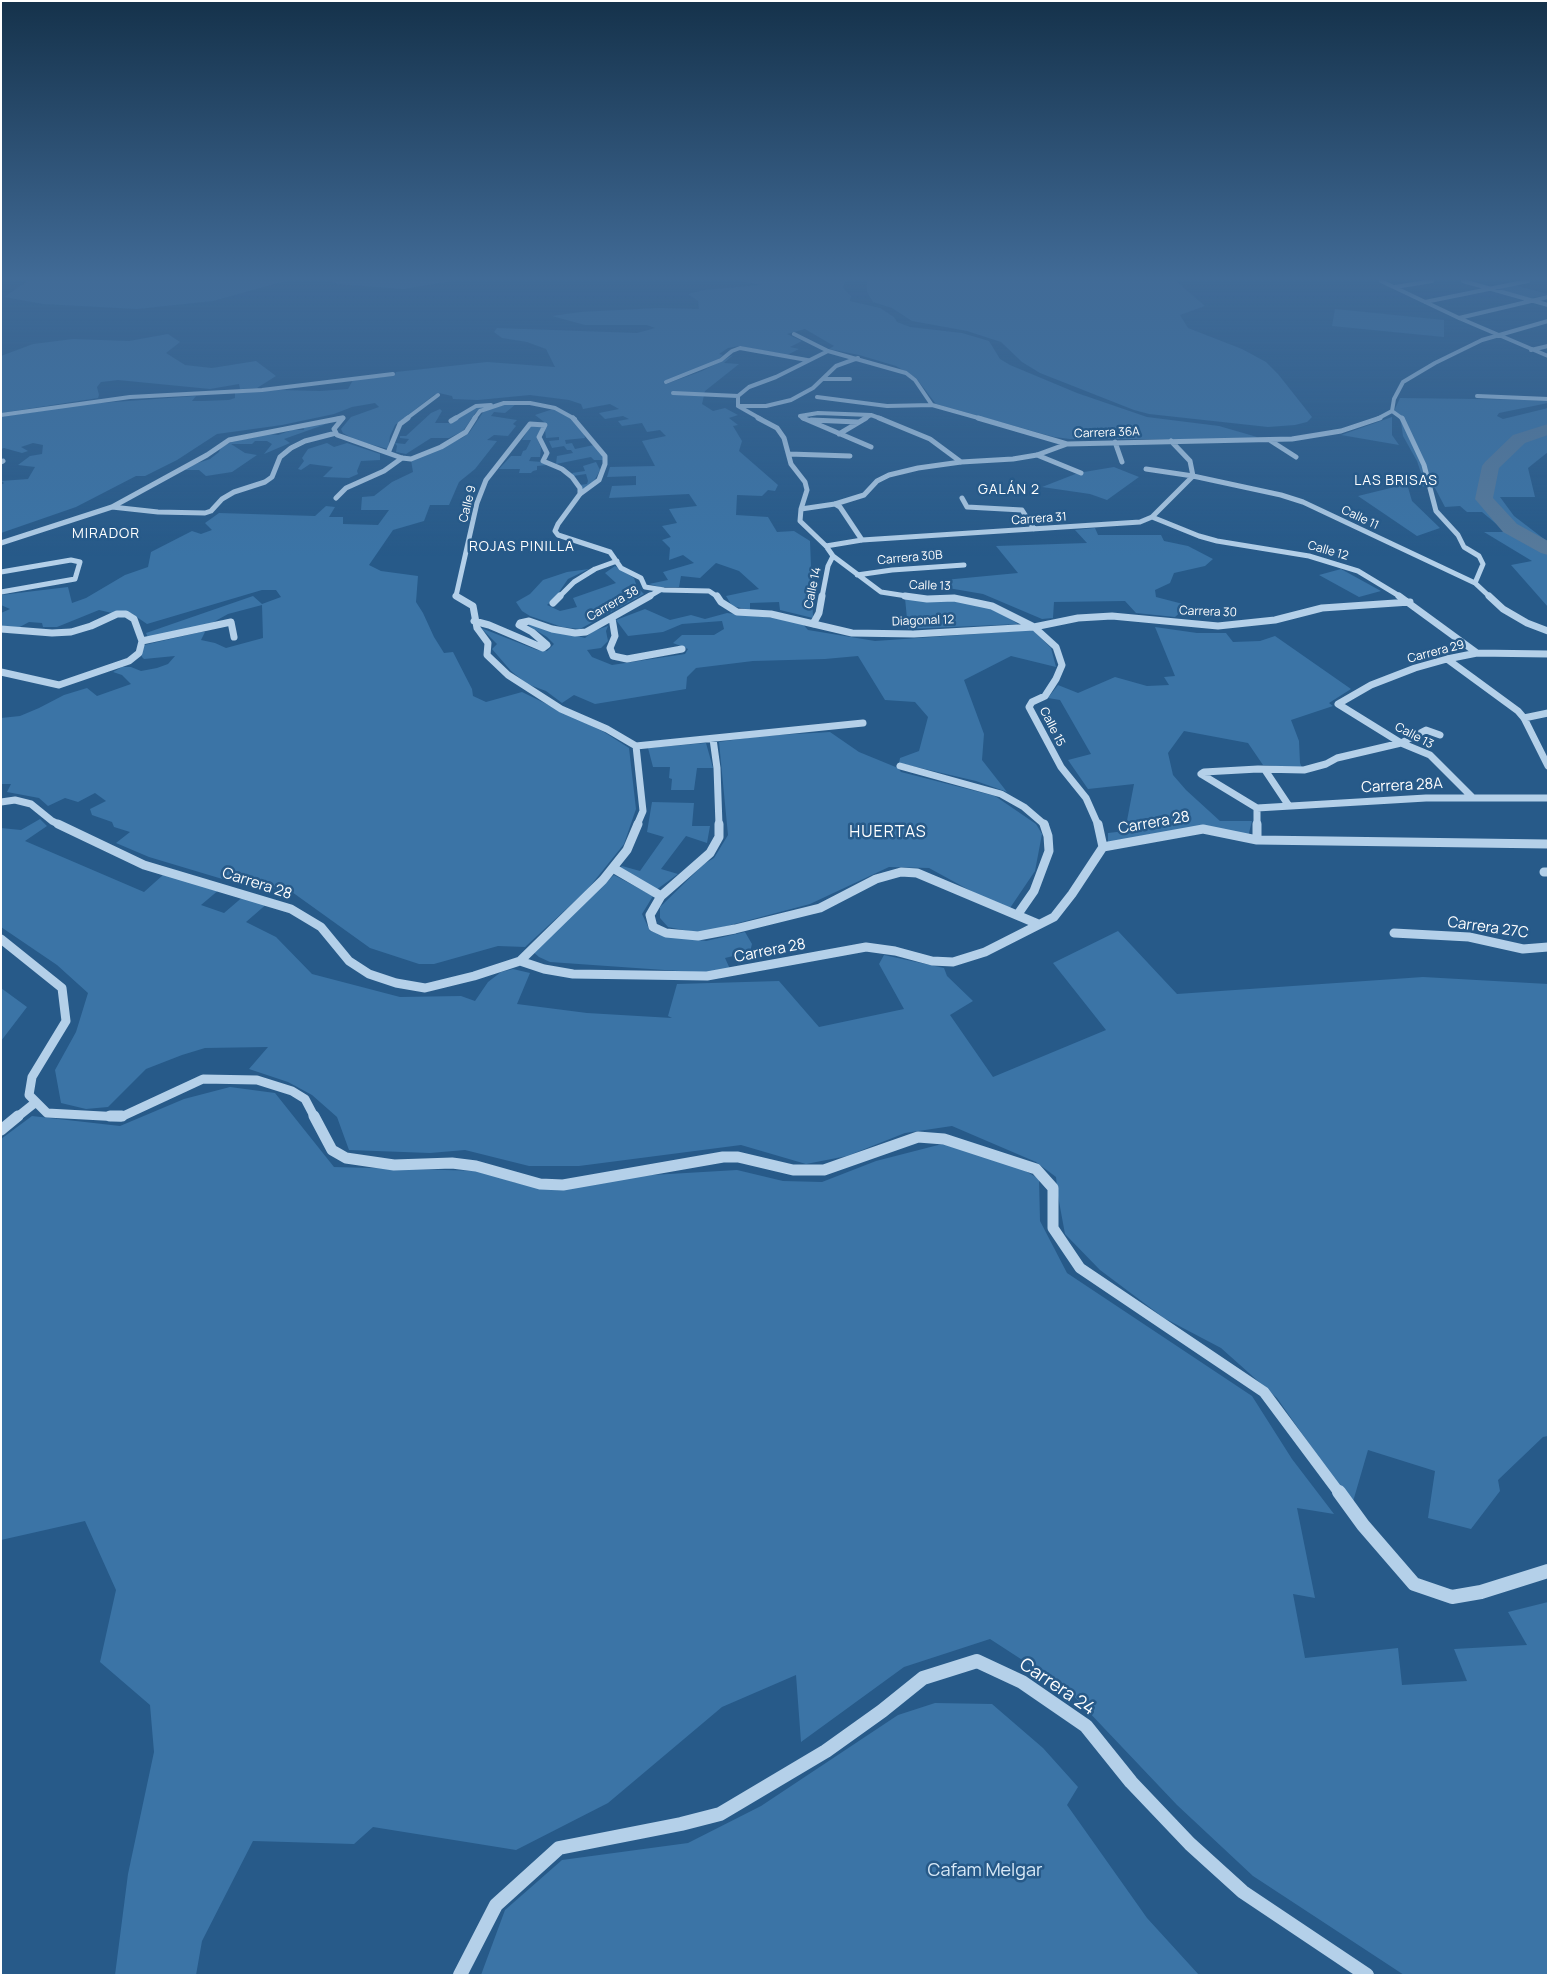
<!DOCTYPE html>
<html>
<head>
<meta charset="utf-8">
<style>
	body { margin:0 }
	#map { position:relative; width:1549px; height:1976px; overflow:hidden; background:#275a89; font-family:Manrope,sans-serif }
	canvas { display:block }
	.frame { position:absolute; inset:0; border:2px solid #fff; pointer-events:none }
</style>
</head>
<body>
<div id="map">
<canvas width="1549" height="1976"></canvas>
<div class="frame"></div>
</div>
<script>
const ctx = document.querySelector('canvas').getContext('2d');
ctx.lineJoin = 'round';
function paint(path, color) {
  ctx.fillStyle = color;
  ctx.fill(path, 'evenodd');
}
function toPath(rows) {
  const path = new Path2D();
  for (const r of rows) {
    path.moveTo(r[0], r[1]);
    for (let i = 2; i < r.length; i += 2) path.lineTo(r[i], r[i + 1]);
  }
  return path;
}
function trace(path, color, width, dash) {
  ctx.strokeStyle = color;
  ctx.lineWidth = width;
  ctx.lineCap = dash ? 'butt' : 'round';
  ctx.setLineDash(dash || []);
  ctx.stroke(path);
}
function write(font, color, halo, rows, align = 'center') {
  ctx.font = font + ' Manrope,sans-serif';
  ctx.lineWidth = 5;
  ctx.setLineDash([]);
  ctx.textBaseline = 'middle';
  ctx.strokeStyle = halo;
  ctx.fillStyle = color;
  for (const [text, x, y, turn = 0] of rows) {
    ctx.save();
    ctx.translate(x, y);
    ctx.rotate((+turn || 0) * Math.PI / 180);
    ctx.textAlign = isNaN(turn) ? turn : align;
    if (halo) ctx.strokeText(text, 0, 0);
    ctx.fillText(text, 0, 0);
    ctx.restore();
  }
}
paint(toPath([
	[28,281,285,281,213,301,137,309,43,304,4,297],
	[330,281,451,281,404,289,338,284],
	[740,281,845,281,843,288,851,296,850,301,880,308,894,317,897,322,910,327,962,333,989,341,1000,359,1010,365,1077,393,1147,417,1219,426,1257,437,1256,439,1070,439,1054,437,936,404,916,378,896,366,859,355,829,349,834,346,805,329,787,334,802,341,790,347,799,349,787,355,740,346,728,348,719,354,723,355,717,361,663,383,666,384,702,371,733,355,724,363,739,364,705,391,702,404,713,411,725,408,738,415,729,418,738,425,733,426,742,441,739,451,778,485,775,491,768,490,762,496,737,495,736,515,768,517,777,532,794,531,810,541,813,618,780,610,779,602,750,603,750,610,732,606,726,596,759,589,739,571,716,563,700,578,681,576,679,587,660,587,649,584,668,580,663,572,694,563,683,555,669,560,670,548,662,540,671,537,662,526,677,523,669,509,697,506,689,494,609,498,612,486,636,485,636,476,607,477,610,467,655,466,642,441,666,436,660,430,647,432,642,423,622,426,618,421,629,419,623,416,605,419,599,413,619,409,610,404,583,409,581,404,569,400,530,395,478,400,453,399,452,396,439,393,434,395,395,425,390,436,388,449,355,440,343,433,341,429,351,417,379,407,375,403,352,407,334,414,282,425,217,434,177,460,145,476,136,476,76,507,1,533,1,485,4,483,1,481,28,479,35,467,18,465,30,456,42,454,43,445,33,443,21,447,28,451,22,453,4,448,1,449,1,417,87,404,196,396,192,401,203,401,229,400,235,398,235,393,280,390,320,391,348,389,353,380,394,376,396,372,487,362,555,367,546,349,527,342,502,338,494,332,497,328,637,333,655,328,647,325,585,325,552,316,581,312,659,308,699,309,698,301,688,294,704,290,762,285],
	[867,281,1176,281,1205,306,1180,315,1188,328,1242,349,1266,362,1278,374,1312,417,1307,422,1295,425,1268,427,1149,414,1134,410,1040,373,1022,362,1001,342,967,331,912,321,892,308,873,302,867,292],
	[1514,285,1548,294,1548,295,1531,298,1496,289],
	[1335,309,1444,320,1444,337,1332,326],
	[168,334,180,342,166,353,185,365,212,368,256,361,276,376,257,388,240,389,239,384,210,389,118,380,101,382,97,387,99,395,98,398,1,413,1,356,33,344,73,339,129,341],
	[1400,398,1548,400,1548,403,1499,413,1497,416,1503,419,1548,408,1548,452,1528,468,1535,497,1500,497,1514,516,1548,542,1548,607,1511,565,1532,561,1484,532,1506,532,1482,512,1467,512,1460,506,1445,507,1435,488,1420,486,1421,473,1417,461,1403,436,1401,422,1394,411],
	[507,404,516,404,505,413,494,412,491,416,517,420,513,424,516,426,508,436,494,435,487,440,497,441,475,469,459,482,449,505,430,505,424,521,393,530,369,565,381,571,418,576,416,602,423,613,434,637,444,653,453,652,472,689,473,696,486,702,522,692,604,732,629,748,636,809,624,844,587,890,525,947,498,946,434,964,419,964,370,948,292,892,229,881,149,857,116,843,130,832,114,827,112,822,92,815,90,809,106,801,95,793,78,802,65,798,48,806,39,798,7,792,11,784,1,784,1,718,20,716,39,708,64,695,87,688,97,696,131,684,122,675,113,672,122,667,131,667,141,671,157,668,168,664,175,656,144,659,142,657,140,646,201,632,205,632,201,640,215,643,226,648,263,638,262,605,228,614,210,624,148,638,146,633,253,596,262,604,281,597,276,590,262,590,147,624,131,613,112,613,99,610,57,627,43,627,42,623,29,622,16,629,1,626,1,613,10,609,1,605,1,595,68,587,72,603,86,598,125,575,148,567,151,552,192,531,201,534,212,530,205,523,219,513,315,516,326,506,335,507,329,517,343,517,343,524,378,525,389,510,361,510,362,497,374,496,392,482,413,472,411,460,462,438,469,433,484,411],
	[481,405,485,406,476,412,463,431,449,438,431,438,406,454,396,452,397,446,395,443,405,444,409,439,400,438,400,436,406,436,431,413,440,409,442,411,435,423,450,423],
	[553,409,574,420,584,433,585,438,565,440,566,444,572,443,575,449,594,445,604,457,603,460,594,460,591,457,556,464,557,456,573,453,571,450,567,450,564,446,552,448,549,441,559,440,559,437,546,438,545,430,548,425,535,415],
	[1392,417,1392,435,1399,445,1341,435],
	[329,423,284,439,290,443,264,454,272,444,267,441,255,441,252,444,231,444,245,453,257,455,232,472,206,476,199,470,185,470,189,466,210,459,219,452,221,447,232,442,269,434,278,435,292,430,304,430,303,426],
	[531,425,542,426,537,438,541,448,540,457,531,457,529,461,542,462,547,465,537,466,537,470,533,471,531,473,519,473,520,469,499,469,511,456,521,456,523,451,526,450,531,440,522,440],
	[327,443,334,447,347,443,380,454,380,460,361,461,357,471,358,474,349,478,323,477,333,467,310,464,301,470,298,469,304,461,302,458,308,449],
	[596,462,600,470,593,483,581,492,580,485,587,484,588,481,586,474,573,476,572,473,585,471,583,466],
	[1114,467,1139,477,1107,500,1090,494,1042,487,1078,473],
	[1407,484,1412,501,1440,528,1417,536,1358,496],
	[1095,528,1098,535,1161,535,1164,541,1188,546,1213,559,1205,566,1174,573,1170,583,1155,590,1156,597,1183,604,1185,608,1175,617,1136,613,1125,601,1054,602,1053,618,1042,619,983,594,948,588,944,580,1018,573,996,546,1087,543,1075,530],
	[615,566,634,578,637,587,644,594,580,629,562,627,530,616,522,611,516,602,530,594,543,580,567,572,589,569,568,579,555,598,547,605,560,611,577,607,573,598,616,583,605,573],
	[1341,569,1381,591,1359,597,1319,575],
	[905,598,950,600,990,606,1018,624,908,629],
	[645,609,670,620,691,615,705,619,727,613,800,621,808,630,875,641,1033,630,1051,648,1056,667,1011,656,964,680,984,734,982,760,1007,792,976,781,899,763,900,758,919,751,928,717,915,702,885,700,858,656,825,659,753,661,696,668,687,677,686,689,595,704,574,695,562,703,546,691,527,684,511,671,492,649,497,644,481,628,537,650,547,651,554,644,547,637,529,626,529,623,585,638,593,631,608,626,606,631,608,641,601,648,587,650,592,657,612,665,685,654,688,649,673,643,682,635,714,635,724,629,722,621,682,624,663,632,628,636,616,620],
	[1155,627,1197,633,1226,633,1233,642,1260,641,1275,636,1351,689,1329,703,1333,706,1291,720,1299,741,1300,763,1302,768,1263,765,1248,743,1184,731,1168,753,1173,775,1186,790,1220,821,1252,821,1248,837,1206,826,1141,836,1108,843,1108,833,1125,831,1134,784,1088,789,1068,760,1091,754,1060,700,1048,698,1058,685,1078,693,1115,677,1147,686,1169,685,1164,677,1175,676],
	[830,732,859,752,898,768,901,772,995,796,1036,824,1042,834,1035,871,1010,908,991,902,929,868,889,867,810,904,708,931,693,932,668,927,660,918,660,907,704,864,714,858,728,835,719,742,761,736],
	[706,743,713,768,697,768,694,790,671,790,672,779,669,778,670,767,653,767,648,748],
	[652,802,694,803,692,826,710,826,707,843,686,836,661,869,678,874,656,890,620,868,622,866,640,871,664,837,647,832],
	[40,819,47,826,25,841,144,892,163,875,220,889,201,905,224,913,245,895,269,902,246,922,276,937,312,974,400,997,461,996,475,1001,488,982,501,972,513,969,530,973,517,1004,587,1013,672,1018,668,1016,677,984,779,981,819,1027,904,1009,879,964,884,955,944,968,947,976,973,1001,950,1015,993,1077,1106,1030,1053,963,1118,931,1177,994,1423,977,1548,984,1548,1436,1543,1437,1498,1480,1500,1491,1471,1529,1428,1518,1435,1471,1368,1450,1352,1505,1277,1398,1221,1348,1164,1318,1100,1270,1065,1234,1058,1196,1056,1177,1036,1162,952,1126,905,1133,847,1156,806,1164,741,1145,579,1166,529,1166,465,1150,430,1153,349,1150,337,1117,312,1095,288,1082,249,1069,268,1047,205,1048,182,1055,146,1069,108,1107,86,1109,61,1103,55,1070,76,1032,88,993,57,965,1,927,1,828,21,830],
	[614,875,653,896,642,914,650,931,668,936,706,941,745,932,752,944,750,952,725,958,731,971,707,973,550,962,539,957,532,951],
	[1,988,27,1007,1,1041],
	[230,1087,275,1093,334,1167,482,1171,516,1183,737,1170,783,1181,822,1182,876,1161,946,1143,1009,1161,1039,1179,1040,1221,1067,1273,1252,1396,1292,1459,1334,1514,1297,1508,1315,1598,1293,1594,1305,1658,1398,1648,1402,1685,1467,1681,1454,1649,1527,1645,1508,1612,1548,1602,1548,1975,1404,1975,1253,1876,1177,1805,1067,1689,990,1639,904,1667,801,1742,796,1675,722,1707,608,1803,516,1850,373,1827,354,1844,253,1841,202,1941,196,1975,115,1975,128,1874,154,1752,150,1705,100,1662,116,1590,85,1521,1,1540,1,1139,32,1116,120,1126,184,1099],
	[935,1703,992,1704,1043,1748,1078,1787,1067,1805,1147,1918,1199,1975,481,1975,505,1910,562,1860,688,1843,761,1806,898,1715]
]), '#3b74a6');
paint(toPath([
	[1548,424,1548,435,1525,443,1499,468,1493,498,1517,524,1548,541,1548,555,1541,553,1503,532,1475,499,1482,466,1485,462,1513,435,1548,424]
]), '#577a9b');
trace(toPath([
	[1381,281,1459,318,1548,356],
	[1463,281,1548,305],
	[1395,287,1432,281],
	[1425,302,1528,281],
	[1459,318,1548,297],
	[794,334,828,351,906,373,915,380,932,405,982,419],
	[1531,350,1548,346],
	[823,379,850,379],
	[666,382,721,360,732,351,740,348,807,360],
	[673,393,738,396],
	[1477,396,1548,399],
	[817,397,887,406,932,405],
	[738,406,761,419],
	[738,406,766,406,791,400,813,388,836,366,858,358],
	[738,406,738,396,749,387,776,377,828,351],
	[1,415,130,397,262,390,393,374],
	[800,416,818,413,871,415,882,419],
	[800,416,804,419],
	[336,419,343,418,342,419],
	[406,419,438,395],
	[454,419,476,406,491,405],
	[474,419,480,411,504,403,530,403,555,408,575,419],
	[864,419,871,415],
	[1377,419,1392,411],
	[1403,419,1392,411,1394,399,1403,382,1435,363,1482,340,1548,321]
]), '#b4d0e9', 4);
trace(toPath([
	[343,418,334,429,337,435,402,458,411,459,441,447,466,432,475,418],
	[573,418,605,456,605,464,599,480,580,494,558,524,555,531,558,535,610,552,621,568,641,578,645,587,664,590,709,591,718,597],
	[758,418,777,428,784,438,791,464,805,482,807,490,801,509,800,521,826,546,833,556,828,566,822,597],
	[803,418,871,447],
	[879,418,930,439,961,462],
	[978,418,1067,444],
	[1402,418,1424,465,1436,511,1458,535,1464,547,1479,556,1483,564,1475,583],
	[811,420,858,422],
	[451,421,456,418],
	[839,434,866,418],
	[1271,441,1296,457],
	[1115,442,1122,462],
	[388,453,400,424,408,418],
	[789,454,850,456],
	[1037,455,1081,473],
	[1,462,3,461],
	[1146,469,1193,476,1281,495,1303,502,1475,583,1490,597],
	[336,498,346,488,384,471,402,458],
	[962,498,967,507,1022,510,1034,529],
	[835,504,840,507,862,540],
	[112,507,158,512,205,513,211,511,222,499,234,492,265,482,272,477,280,457,291,448,305,441,336,433],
	[801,509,835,504,864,495,877,481,889,475,918,468,961,462,1013,459,1037,455,1067,444,1292,439,1341,431,1380,418],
	[1152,517,1199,536,1217,541,1309,556,1358,571,1401,597],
	[1,543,112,507,207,455,229,440,342,418],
	[826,546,862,540,1140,522,1152,517,1193,476,1190,461,1171,441],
	[833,556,881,592,913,597],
	[1,572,71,560,80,562,75,579,1,592],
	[857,575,892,570,964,565],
	[458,597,456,596,477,503,486,480,530,424,545,425,539,437,547,453,543,461,562,469,572,477,580,488,580,494],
	[559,597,574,582,595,569,617,561],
	[648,597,660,590]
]), '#b4d0e9', 5);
trace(toPath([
	[456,596,473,606,477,628,488,643,487,655,508,675,561,709,607,729,636,746,643,811,637,825],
	[717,596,721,602,737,612,771,614,852,633,914,634,1034,627,1078,618,1112,616,1218,626,1275,620,1322,608,1410,602],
	[905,596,927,599,954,598,992,606,1034,627,1056,647,1062,665,1056,679,1045,696,1032,702,1029,707,1061,767,1086,798,1098,825],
	[1399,596,1477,653],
	[1489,596,1503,609,1527,623,1548,631],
	[553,603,560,596],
	[612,618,615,636,610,648,613,656,627,659,682,649],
	[474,621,489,625,543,648,547,645,532,632,519,625,520,623,529,621,552,629,575,633,586,632,650,596],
	[813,624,819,613,822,596],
	[1,629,52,633,71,632,91,626,117,614,126,614,134,619,142,641,139,653,129,661,59,685,1,672],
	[142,641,231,622,234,637],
	[1447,659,1518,711,1524,718,1548,766],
	[1524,718,1548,713],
	[713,739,717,768,719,825],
	[636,746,863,723],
	[900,766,1001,794,1024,807,1045,825],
	[1265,770,1289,806],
	[1201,774,1204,772,1258,769,1304,770,1326,764,1337,758,1401,743,1426,730,1440,735],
	[1201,774,1257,808,1257,825],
	[1472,797,1430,755,1401,743,1338,704,1371,685,1415,668,1447,659,1477,653,1548,654],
	[1,802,15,800,31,804,52,821,60,825],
	[1257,808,1426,798,1548,798]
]), '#b4d0e9', 7);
trace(toPath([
	[58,824,144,865,291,909,321,927,349,961,369,974,396,983,425,988,474,976,520,961,544,969,573,974,707,976,866,947,895,951,932,961,953,962,985,952,1054,917,1072,894,1103,847,1203,829,1257,840,1548,844],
	[719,824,719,837,710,853,661,896,650,915,653,927,666,933,698,936,735,929,820,908,876,879,901,872,917,873,1038,924],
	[1098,824,1103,847],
	[1257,824,1257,840],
	[613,868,661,896],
	[1544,872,1548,872],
	[1018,914,1034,891,1049,851,1048,836,1044,824],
	[1394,933,1469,937,1523,949,1548,947],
	[1,939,62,988,66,1021,32,1077,29,1095,47,1113,121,1117,203,1079,257,1080,292,1091,305,1099,315,1118],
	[520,961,603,880,627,850,638,824],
	[16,1118,36,1102]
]), '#b4d0e9', 9);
trace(toPath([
	[110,1116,122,1116],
	[314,1116,332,1150,346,1158,394,1165,452,1163,476,1166,540,1184,563,1185,723,1157,738,1157,793,1170,824,1170,918,1137,944,1139,1036,1169,1053,1188,1053,1228,1080,1268,1264,1392,1340,1494],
	[1,1130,18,1116]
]), '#b4d0e9', 11);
trace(toPath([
	[1339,1492,1363,1525,1414,1584,1452,1597,1481,1592,1548,1571],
	[460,1975,496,1905,559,1848,681,1824,720,1814,826,1751,882,1711,923,1678,977,1661,1022,1682,1086,1726,1131,1782,1190,1844,1243,1892,1367,1975]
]), '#b4d0e9', 14);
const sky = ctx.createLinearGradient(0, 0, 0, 557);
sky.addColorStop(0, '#15324b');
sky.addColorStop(0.5, '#416b97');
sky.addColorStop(1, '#416b9700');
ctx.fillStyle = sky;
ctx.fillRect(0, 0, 1549, 557);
write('12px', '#fff', '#275a89', [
	["Carrera 36A",1107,433,-2],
	["Calle 9",468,504,-76],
	["Calle 11",1360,518,25],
	["Carrera 31",1039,519,-4],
	["Calle 12",1328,551,16],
	["Carrera 30B",910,558,-5],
	["Calle 13",930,586,2],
	["Calle 14",813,588,-78],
	["Carrera 38",613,604,-30],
	["Carrera 30",1208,612,2],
	["Diagonal 12",923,621,-2],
	["Carrera 29",1436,652,-15],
	["Calle 15",1052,727,63],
	["Calle 13",1414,736,28]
]);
ctx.letterSpacing = '1px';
write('14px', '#fff', '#275a89', [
	["LAS BRISAS",1396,481],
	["GALÁN 2",1009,490],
	["MIRADOR",106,534],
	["ROJAS PINILLA",522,547]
]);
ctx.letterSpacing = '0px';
write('15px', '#fff', '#275a89', [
	["Carrera 28A",1402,786,-3],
	["Carrera 28",1154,823,-10],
	["Carrera 28",257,884,18],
	["Carrera 27C",1488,928,8],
	["Carrera 28",770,951,-11]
]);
ctx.letterSpacing = '1px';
write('16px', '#fff', '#275a89', [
	["HUERTAS",888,833]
]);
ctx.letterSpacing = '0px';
write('18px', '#fff', '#275a89', [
	["Carrera 24",1057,1687,34]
]);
write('18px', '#d8e9f7', '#275a89', [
	["Cafam Melgar",985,1871]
]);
</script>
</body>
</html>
